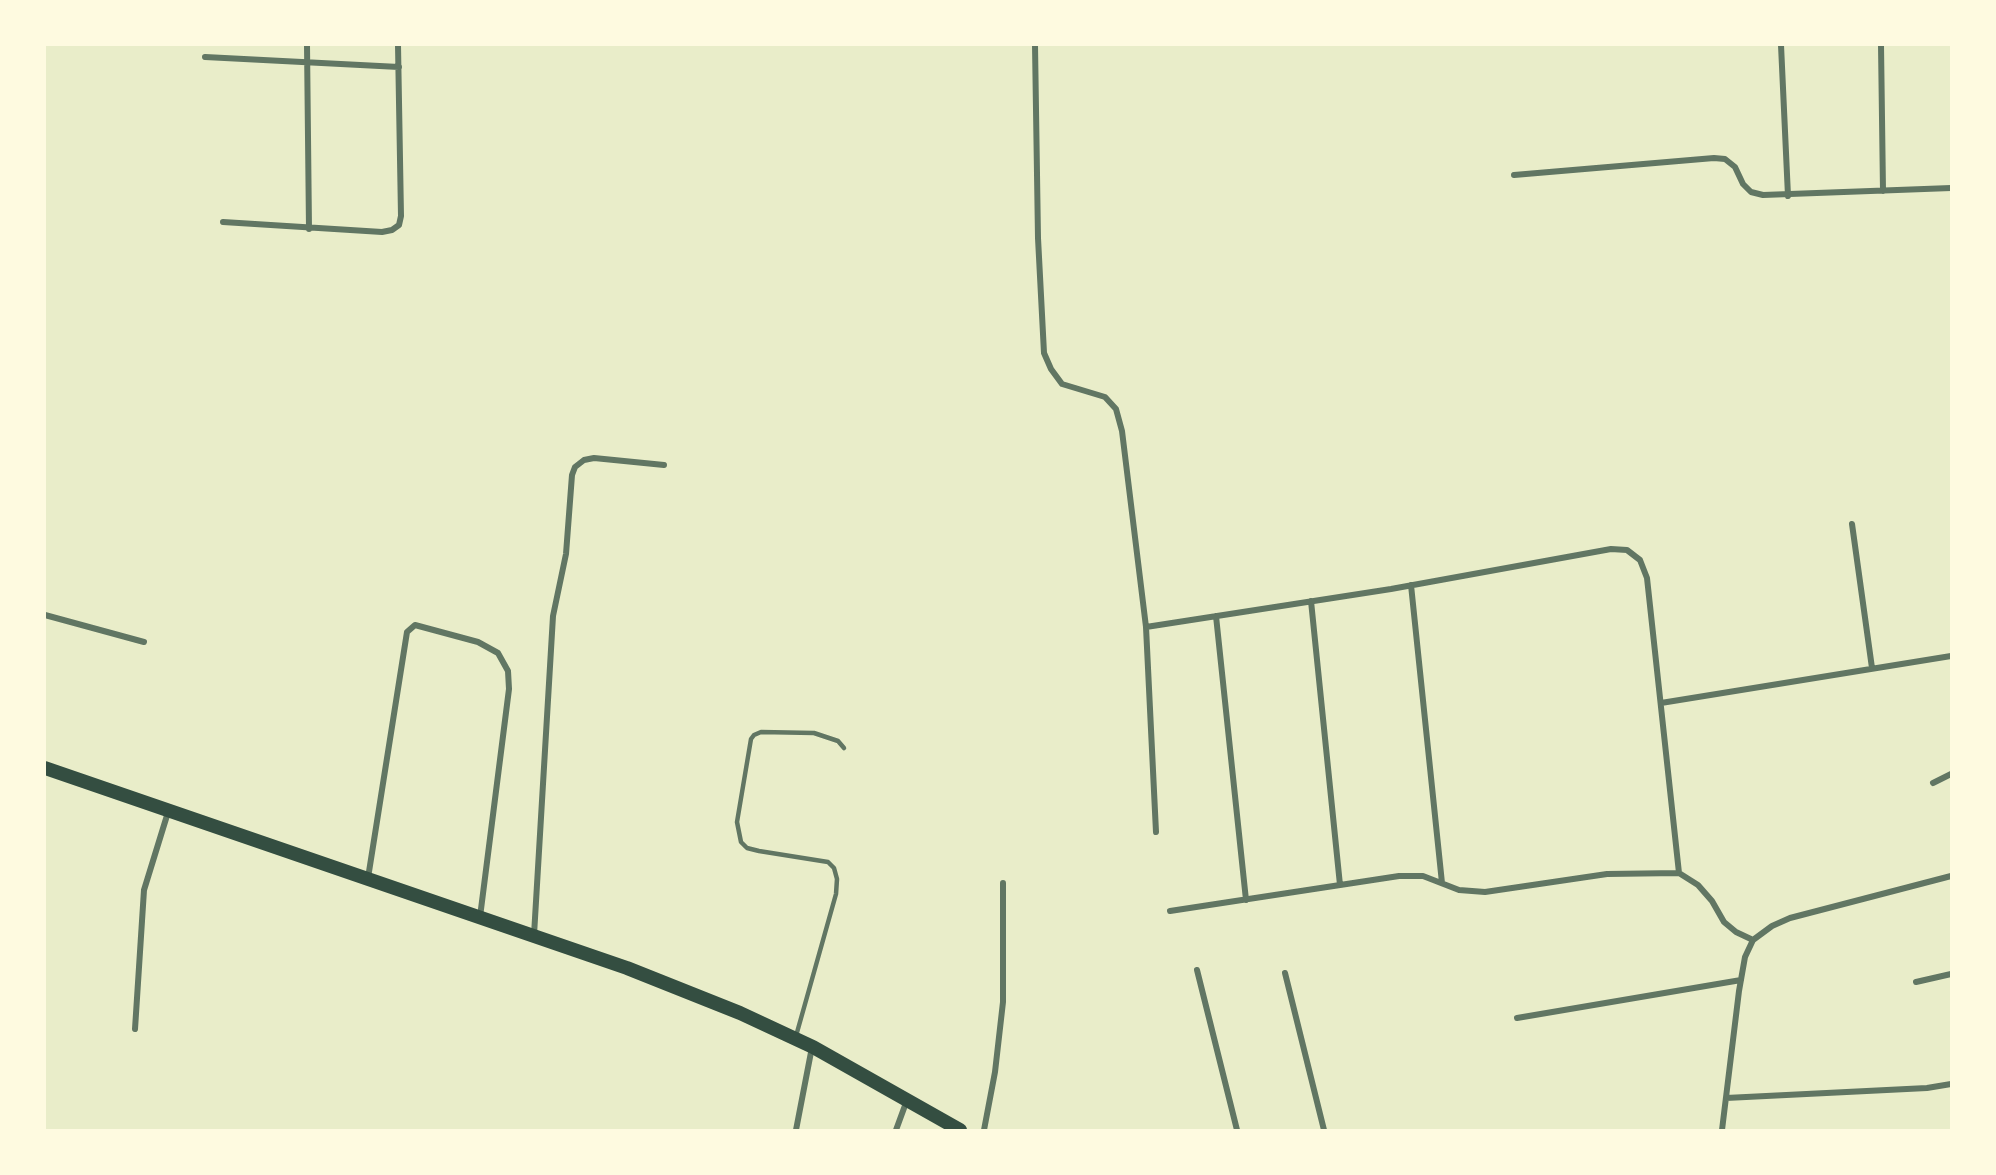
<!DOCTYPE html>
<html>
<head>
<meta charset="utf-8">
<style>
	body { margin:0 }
	#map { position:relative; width:1996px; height:1175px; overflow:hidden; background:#e9edc9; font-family:Lato,sans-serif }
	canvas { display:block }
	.frame { position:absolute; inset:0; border:46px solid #fefae0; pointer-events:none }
</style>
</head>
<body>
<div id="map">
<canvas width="1996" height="1175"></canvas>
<div class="frame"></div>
</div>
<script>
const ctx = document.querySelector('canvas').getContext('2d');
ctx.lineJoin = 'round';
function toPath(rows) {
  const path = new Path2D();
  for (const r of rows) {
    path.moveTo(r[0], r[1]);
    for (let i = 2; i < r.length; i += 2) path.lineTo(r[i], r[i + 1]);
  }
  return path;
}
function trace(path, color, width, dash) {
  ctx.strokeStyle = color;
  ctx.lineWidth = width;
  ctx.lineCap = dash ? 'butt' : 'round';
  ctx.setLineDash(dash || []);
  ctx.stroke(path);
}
trace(toPath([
	[796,1036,836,894,837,879,834,868,828,862,759,851,747,848,741,842,737,822,751,739,754,735,761,732,814,733,838,741,844,748]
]), '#617663', 4.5);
trace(toPath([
	[307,45,309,229],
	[1035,45,1038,238,1044,353,1051,369,1062,384,1105,397,1116,409,1122,431,1146,627,1156,832],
	[1781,45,1788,196],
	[1881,45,1883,191],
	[205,57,399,67],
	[1514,175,1714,158,1725,159,1735,167,1743,184,1751,192,1763,195,1951,188],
	[223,222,382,232,392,230,399,225,401,216,398,45],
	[1852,524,1872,668],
	[1411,585,1442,883],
	[1311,601,1340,885],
	[45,615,144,642],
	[1216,616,1246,900],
	[1146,627,1391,589,1611,549,1627,550,1640,560,1647,578,1679,873],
	[1661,703,1951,656],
	[1933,783,1951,774],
	[368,878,407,632,415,625,478,642,498,653,508,671,509,689,480,917],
	[1170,911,1399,876,1423,876,1459,890,1485,892,1607,874,1679,873,1698,885,1712,901,1724,922,1736,932,1753,940],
	[534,935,553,616,566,554,572,475,575,467,584,460,594,458,664,465],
	[1197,970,1237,1130],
	[1285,973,1324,1130],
	[1916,982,1951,974],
	[1517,1018,1741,980],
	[135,1029,144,890,169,809],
	[1726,1098,1927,1088,1951,1084],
	[796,1130,812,1047],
	[896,1130,907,1100],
	[984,1130,995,1072,1003,1002,1003,883],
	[1722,1130,1739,991,1745,957,1753,940,1772,926,1790,918,1951,876]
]), '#617663', 6);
trace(toPath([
	[45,768,627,968,740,1013,813,1047,960,1130]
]), '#344e41', 14);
</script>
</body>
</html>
